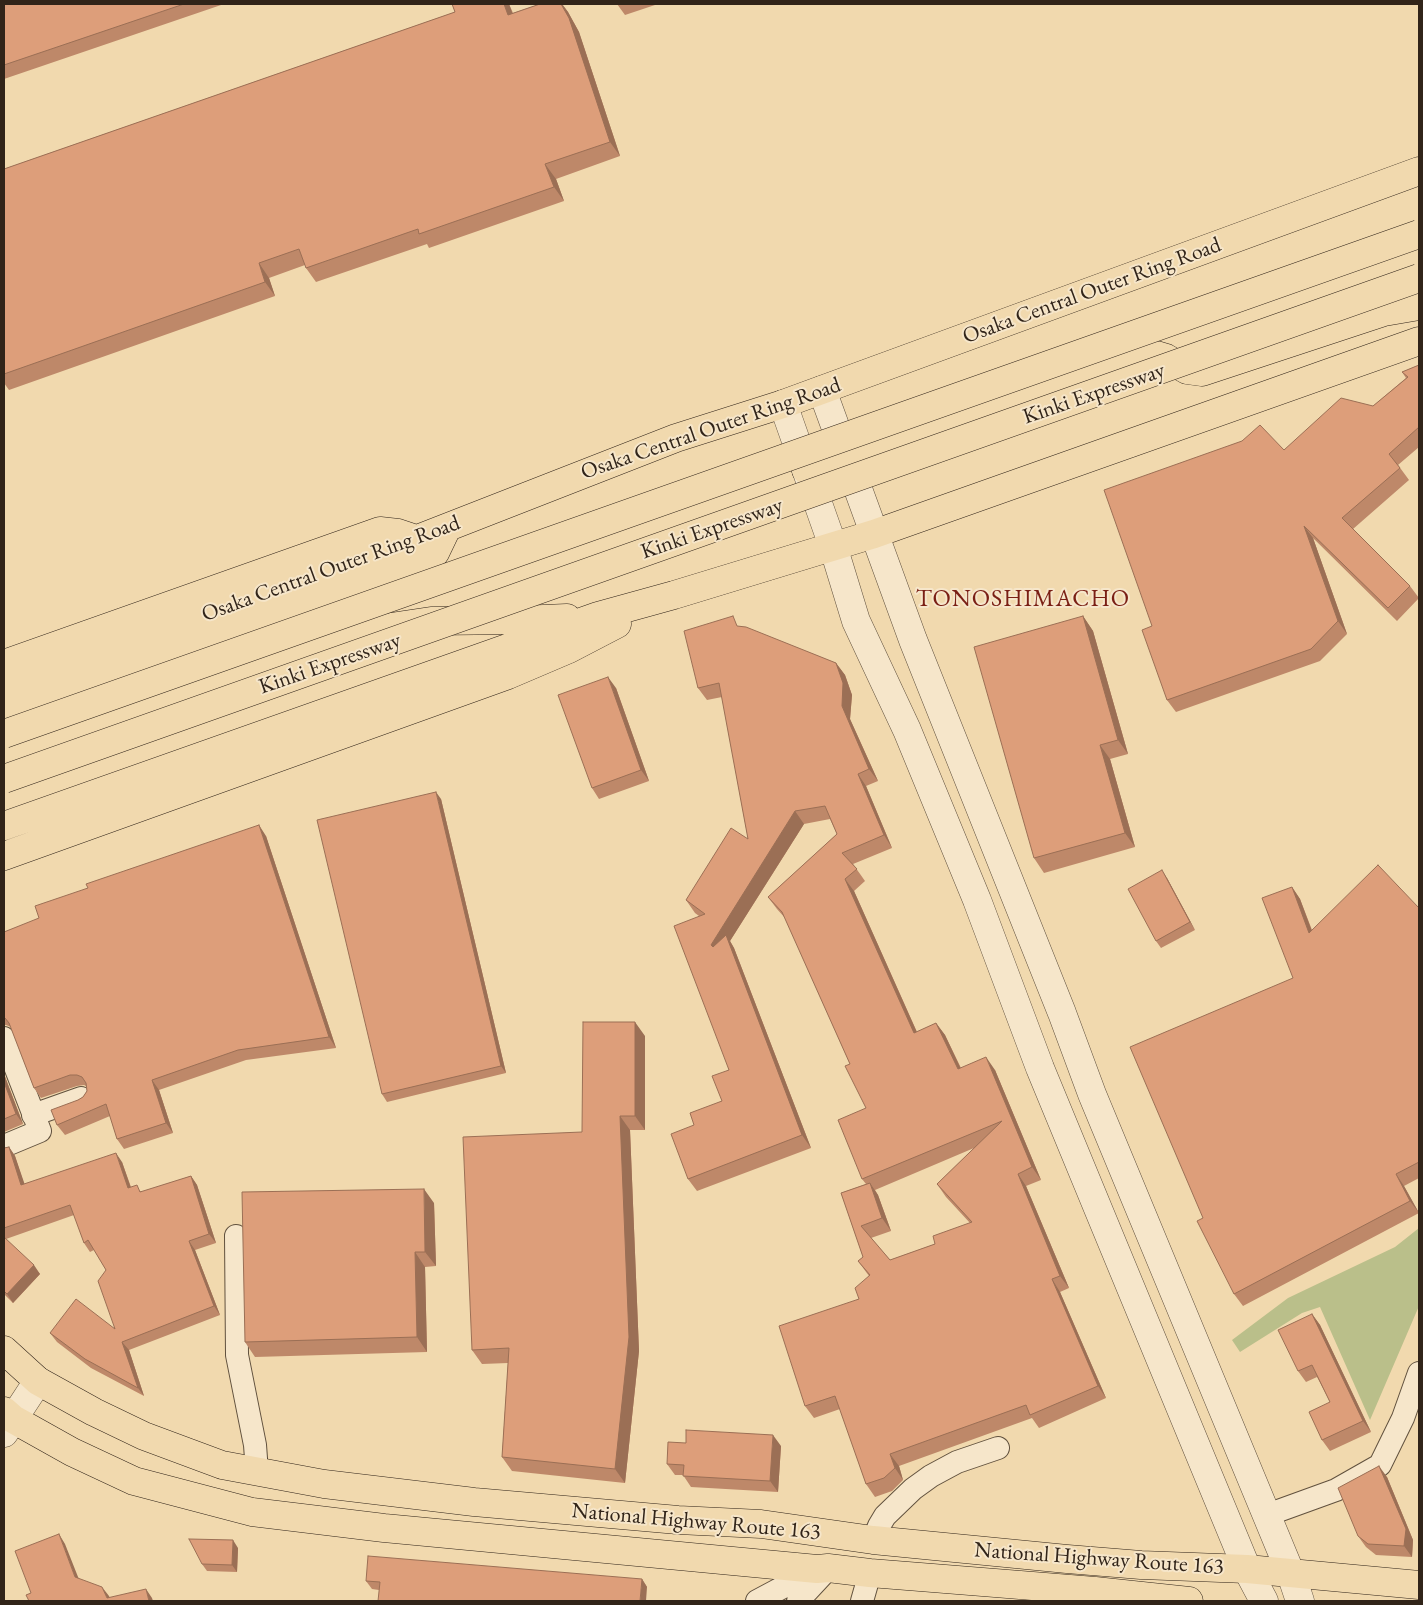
<!DOCTYPE html>
<html>
<head>
<meta charset="utf-8">
<style>
	body { margin:0 }
	#map { position:relative; width:1423px; height:1605px; overflow:hidden; background:#f1d9ae; font-family:"EB Garamond",serif }
	canvas { display:block }
	.frame { position:absolute; inset:0; border:5px solid #312419; pointer-events:none }
</style>
</head>
<body>
<div id="map">
<canvas width="1423" height="1605"></canvas>
<div class="frame"></div>
</div>
<script>
const ctx = document.querySelector('canvas').getContext('2d');
ctx.lineJoin = 'round';
function paint(path, color) {
  ctx.fillStyle = color;
  ctx.fill(path, 'evenodd');
}
function toPath(rows) {
  const path = new Path2D();
  for (const r of rows) {
    path.moveTo(r[0], r[1]);
    for (let i = 2; i < r.length; i += 2) path.lineTo(r[i], r[i + 1]);
  }
  return path;
}
function trace(path, color, width, dash) {
  ctx.strokeStyle = color;
  ctx.lineWidth = width;
  ctx.lineCap = dash ? 'butt' : 'round';
  ctx.setLineDash(dash || []);
  ctx.stroke(path);
}
function write(font, color, halo, rows, align = 'center') {
  ctx.font = font + ' "EB Garamond",serif';
  ctx.lineWidth = 4;
  ctx.setLineDash([]);
  ctx.textBaseline = 'middle';
  ctx.strokeStyle = halo;
  ctx.fillStyle = color;
  for (const [text, x, y, turn = 0] of rows) {
    ctx.save();
    ctx.translate(x, y);
    ctx.rotate((+turn || 0) * Math.PI / 180);
    ctx.textAlign = isNaN(turn) ? turn : align;
    if (halo) ctx.strokeText(text, 0, 0);
    ctx.fillText(text, 0, 0);
    ctx.restore();
  }
}
paint(toPath([
	[1419,1228,1419,1306,1370,1420,1320,1307,1302,1313,1240,1352,1232,1340,1288,1298,1395,1247]
]), '#babf8a');
const minor = toPath([
	[4,1038,40,1131,4,1146],
	[33,1115,81,1098],
	[236,1236,237,1355,255,1445,257,1472],
	[1267,1515,1336,1490,1380,1465,1403,1418,1419,1373],
	[873,1540,879,1526,885,1516,913,1489,931,1476,957,1462,998,1448],
	[757,1601,817,1569],
	[798,1601,824,1573],
	[862,1601,870,1573]
]);
const tertiary = toPath([
	[822,390,913,640,1062,1013,1092,1094,1291,1574,1300,1601],
	[783,404,833,546,856,621,907,730,977,900,1040,1068,1099,1211,1247,1569,1264,1601],
	[4,1433,38,1381]
]);
const primary = toPath([
	[806,470,1126,359,1144,355,1156,355,1166,358,1187,370,1202,372,1384,312,1419,306],
	[4,664,380,531,398,533,416,539],
	[4,688,402,545,676,438,783,404,1419,171],
	[4,715,409,568,435,553,447,528],
	[4,756,338,639,384,628,431,621,520,620,567,618],
	[4,826,598,616,674,595,874,534,1419,341],
	[4,856,508,675,569,649,617,624]
]);
const trunk = toPath([
	[4,1350,38,1381,94,1412,144,1436,222,1465,324,1484,474,1502,678,1520,761,1524,873,1540,1067,1559,1141,1565,1247,1569,1419,1585],
	[4,1411,13,1419,72,1452,134,1481,252,1512,384,1528,817,1569,828,1568,870,1573,1095,1591,1189,1601]
]);
trace(minor, '#61513e', 24);
trace(tertiary, '#61513e', 29);
trace(primary, '#312419', 29);
trace(trunk, '#312419', 29);
trace(minor, '#f6e6ca', 22);
trace(tertiary, '#f6e6ca', 28);
trace(primary, '#f1d9ae', 28);
trace(trunk, '#f1d9ae', 28);
const motorwayBridge = toPath([
	[4,734,1419,234],
	[4,779,1419,278]
]);
trace(motorwayBridge, '#312419', 29, []);
trace(motorwayBridge, '#f1d9ae', 28);
paint(toPath([
	[4,4,224,4,4,79],
	[452,4,509,4,513,13,540,4,562,4,568,12,579,32,620,156,556,179,564,201,429,248,427,244,316,282,306,268,305,265,269,278,275,296,9,390,4,383,4,169,455,12],
	[617,4,658,4,625,15],
	[1419,365,1419,447,1398,465,1409,480,1353,529,1410,586,1419,598,1397,621,1313,538,1347,634,1320,661,1176,712,1167,700,1152,626,1284,450,1373,406,1406,378,1402,372],
	[1083,616,1093,631,1128,754,1110,759,1135,847,1044,873,1034,858],
	[740,626,836,663,845,675,852,695,850,719,878,781,866,786,892,848,853,864,865,881,854,891,917,1032,936,1023,945,1035,961,1068,995,1070,1041,1180,1026,1186,1069,1288,1060,1292,1106,1398,1039,1428,1032,1418,899,1466,903,1480,892,1491,875,1497,866,1484,840,1409,814,1418,805,1406,859,1299,869,1276,858,1261,863,1257,841,1193,866,1184,862,1179,866,1108,850,1064,785,918,777,909,768,897,837,834,830,819,804,824,730,941,734,948,811,1148,697,1191,688,1179,694,1125,722,1101,729,1070,699,916,695,913,686,900,748,839,722,697,707,700,698,688],
	[974,1148,937,1184,946,1197,970,1223,935,1244,890,1260,871,1238,891,1231,878,1195,875,1190],
	[616,688,649,781,599,799,592,788],
	[441,799,506,1073,387,1102,382,1094],
	[266,836,336,1048,246,1060,159,1090,173,1133,124,1149,117,1139,110,1116,65,1135,57,1125,78,1100,83,1097,87,1091,86,1086,84,1085,77,1086,41,1098,34,1088,11,1027,6,1025,4,1025,4,932],
	[1167,878,1195,930,1161,948,1156,941],
	[1292,887,1300,899,1312,930,1419,908,1419,1178,1404,1186,1419,1213,1243,1306,1234,1294,1203,1218,1293,978],
	[645,1036,645,1130,630,1130,639,1351,625,1483,512,1471,502,1457,508,1363,482,1364,472,1350],
	[4,1074,23,1124,4,1132],
	[9,1147,15,1156,24,1184,122,1162,131,1187,142,1192,191,1176,197,1185,216,1243,195,1250,220,1315,129,1350,144,1396,91,1368,57,1342,50,1333,115,1329,106,1270,94,1250,90,1252,84,1243,74,1215,6,1239,40,1274,13,1303,4,1294,4,1148],
	[434,1203,436,1266,425,1267,427,1352,255,1357,245,1342],
	[1312,1314,1320,1325,1371,1432,1330,1451,1322,1440,1330,1402,1317,1377,1306,1382,1298,1371],
	[781,1446,778,1492,691,1487,683,1475,675,1475,667,1464],
	[1387,1477,1413,1540,1412,1557,1376,1555,1366,1547,1358,1536],
	[238,1548,237,1572,207,1571,202,1564],
	[642,1579,647,1587,379,1590,372,1589,366,1581]
]), '#be8869');
paint(toPath([
	[504,4,509,4,518,29,508,15],
	[561,4,562,4,568,12,579,32,620,156,610,142],
	[545,164,556,179,564,201,554,187],
	[259,263,269,278,275,296,265,282],
	[1304,526,1313,538,1347,634,1338,621],
	[1083,616,1093,631,1128,754,1118,740],
	[836,663,845,675,852,695,850,719,878,781,869,769,842,706],
	[608,677,616,688,649,781,641,770],
	[1100,745,1110,759,1135,847,1125,833],
	[858,774,866,786,892,848,884,835],
	[436,792,441,799,506,1073,501,1066],
	[795,811,804,824,730,941,734,948,811,1148,802,1135,720,957,711,945],
	[259,825,266,836,336,1048,329,1037],
	[1162,870,1167,878,1195,930,1190,922],
	[845,879,854,891,923,1046,914,1033],
	[1292,887,1300,899,1317,945,1309,933],
	[635,1022,645,1036,645,1130,635,1116],
	[936,1023,945,1035,967,1082,958,1069],
	[986,1057,995,1070,1041,1180,1032,1167],
	[4,1074,23,1124,16,1114,4,1082],
	[152,1080,159,1090,173,1133,166,1123],
	[620,1116,630,1130,639,1351,625,1483,615,1469],
	[9,1147,15,1156,28,1194,21,1185],
	[116,1153,122,1162,134,1197,128,1188],
	[1018,1174,1026,1186,1069,1288,1060,1276],
	[1396,1174,1404,1186,1419,1213,1410,1201],
	[191,1176,197,1185,216,1243,209,1234],
	[870,1183,878,1195,891,1231,882,1218],
	[424,1189,434,1203,436,1266,425,1252],
	[189,1241,195,1250,220,1315,214,1306],
	[415,1252,425,1267,427,1352,417,1337],
	[34,1265,40,1274,13,1303,7,1294],
	[1052,1279,1060,1292,1106,1398,1098,1386],
	[1312,1314,1320,1325,1371,1432,1363,1421],
	[122,1342,129,1350,144,1396,138,1388],
	[773,1435,781,1446,778,1492,770,1481],
	[890,1454,899,1466,903,1480,895,1468],
	[1379,1466,1387,1477,1413,1540,1412,1557,1404,1546],
	[59,1534,65,1544,82,1587,75,1577],
	[233,1540,238,1548,237,1572,232,1565],
	[642,1579,647,1587,646,1601,640,1601],
	[102,1587,109,1596,111,1601,107,1598],
	[146,1589,152,1598,153,1601,149,1601]
]), '#9b6f55');
const building = toPath([
	[4,4,184,4,4,65,4,4],
	[452,4,504,4,508,15,540,4,561,4,569,18,610,142,545,164,554,187,419,234,418,229,306,268,299,249,259,263,265,282,4,374,4,169,455,12,452,4],
	[1419,365,1419,427,1389,454,1400,468,1342,518,1410,586,1388,608,1304,526,1338,621,1311,649,1167,700,1142,630,1152,626,1104,490,1242,441,1260,425,1284,450,1341,398,1373,406,1408,377,1402,372,1419,365],
	[733,616,737,626,746,627,836,663,843,683,842,706,869,769,858,774,884,835,842,853,857,869,845,879,914,1033,936,1023,958,1069,986,1057,1032,1167,1018,1174,1060,1276,1052,1279,1098,1386,1030,1415,1026,1405,890,1454,895,1468,884,1478,866,1484,835,1396,805,1406,779,1326,859,1299,855,1288,870,1275,858,1261,863,1257,841,1193,870,1183,882,1218,861,1226,890,1260,935,1244,933,1236,972,1222,937,1184,1002,1121,862,1179,838,1120,866,1108,845,1066,850,1064,782,912,768,897,837,834,825,806,795,811,711,945,713,947,726,935,802,1135,688,1179,671,1134,694,1125,690,1113,722,1101,712,1076,729,1070,674,926,705,914,686,900,731,828,748,839,719,683,698,688,684,631,733,616],
	[1083,616,1118,740,1100,745,1125,833,1034,858,974,647,1083,616],
	[608,677,641,770,592,788,558,695,608,677],
	[436,792,501,1066,382,1094,317,820,436,792],
	[259,825,329,1037,238,1050,152,1080,166,1123,117,1139,106,1104,57,1125,51,1110,78,1100,83,1097,87,1091,86,1083,82,1077,77,1075,70,1075,34,1088,9,1023,5,1018,4,1017,4,932,39,918,35,906,88,888,86,884,259,825],
	[1378,865,1419,908,1419,1162,1396,1174,1410,1201,1234,1294,1197,1221,1203,1218,1130,1047,1293,978,1262,898,1292,887,1309,933,1378,865],
	[1162,870,1190,922,1156,941,1128,889,1162,870],
	[583,1022,635,1022,635,1116,620,1116,629,1337,615,1469,502,1457,509,1348,472,1350,463,1137,582,1132,583,1022],
	[4,1082,16,1114,4,1119,4,1082],
	[9,1147,21,1185,116,1153,128,1188,137,1185,140,1192,191,1176,209,1234,189,1241,214,1306,122,1342,138,1388,85,1359,50,1333,76,1299,115,1329,98,1281,106,1270,88,1240,84,1243,70,1205,4,1228,4,1148,9,1147],
	[424,1189,425,1252,415,1252,417,1337,245,1342,242,1192,424,1189],
	[4,1237,34,1265,7,1294,4,1291,4,1237],
	[1312,1314,1363,1421,1322,1440,1309,1412,1330,1402,1312,1365,1298,1371,1278,1330,1312,1314],
	[686,1430,773,1435,770,1481,683,1476,684,1465,667,1464,668,1442,686,1443,686,1430],
	[1379,1466,1406,1529,1404,1546,1368,1544,1358,1536,1338,1488,1379,1466],
	[59,1534,75,1577,102,1587,107,1598,146,1589,149,1601,29,1601,26,1595,31,1593,15,1551,59,1534],
	[189,1539,233,1540,232,1565,202,1564,189,1539],
	[368,1556,642,1579,640,1601,378,1601,380,1582,366,1581,368,1556]
]);
paint(building, '#dd9e7a');
trace(building, '#9b6f55', 1);
write('22px', '#312419', '#f6e6ca', [
	["Osaka Central Outer Ring Road",1092,291,-20],
	["Kinki Expressway",1094,394,-19],
	["Osaka Central Outer Ring Road",711,429,-19],
	["Kinki Expressway",712,529,-19],
	["Osaka Central Outer Ring Road",331,569,-20],
	["Kinki Expressway",330,664,-19],
	["National Highway Route 163",696,1522,5],
	["National Highway Route 163",1099,1559,4]
]);
ctx.letterSpacing = '1px';
write('24px', '#7a1f14', '#f6e6ca', [
	["TONOSHIMACHO",1023,599]
]);
ctx.letterSpacing = '0px';
</script>
</body>
</html>
